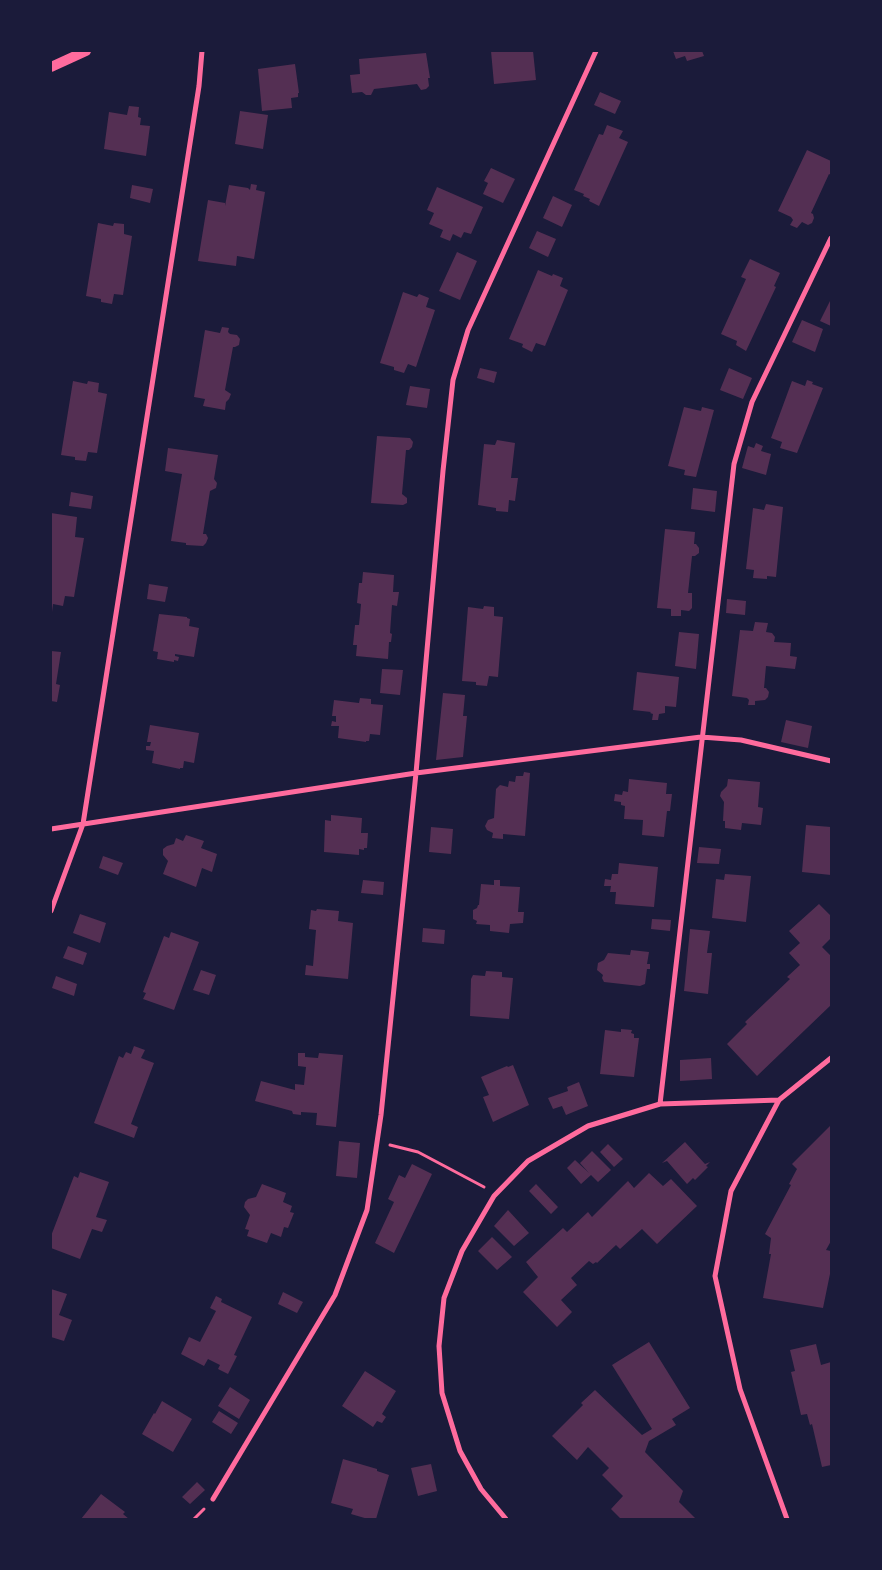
<!DOCTYPE html>
<html>
<head>
<meta charset="utf-8">
<style>
	body { margin:0 }
	#map { position:relative; width:882px; height:1570px; overflow:hidden; background:#1b1b3a; font-family:"Public Sans",sans-serif }
	canvas { display:block }
	.frame { position:absolute; inset:0; border:52px solid #1b1b3a; pointer-events:none }
</style>
</head>
<body>
<div id="map">
<canvas width="882" height="1570"></canvas>
<div class="frame"></div>
</div>
<script>
const ctx = document.querySelector('canvas').getContext('2d');
ctx.lineJoin = 'round';
function paint(path, color) {
  ctx.fillStyle = color;
  ctx.fill(path, 'evenodd');
}
function toPath(rows) {
  const path = new Path2D();
  for (const r of rows) {
    path.moveTo(r[0], r[1]);
    for (let i = 2; i < r.length; i += 2) path.lineTo(r[i], r[i + 1]);
  }
  return path;
}
function trace(path, color, width, dash) {
  ctx.strokeStyle = color;
  ctx.lineWidth = width;
  ctx.lineCap = dash ? 'butt' : 'round';
  ctx.setLineDash(dash || []);
  ctx.stroke(path);
}
paint(toPath([
	[491,51,533,51,536,80,494,84],
	[673,51,702,51,704,56,687,61,685,56,676,59],
	[426,53,430,78,428,78,429,86,426,89,421,90,417,84,374,89,371,95,366,95,362,92,352,93,350,75,360,74,359,59],
	[295,64,299,93,298,93,298,97,291,98,292,108,262,111,258,69],
	[600,92,621,101,615,114,594,105],
	[129,106,139,107,138,117,141,118,140,125,150,126,146,156,104,149,109,112,127,115],
	[240,111,268,115,263,149,235,144],
	[607,125,623,131,619,138,628,142,599,206,589,201,590,199,583,196,584,194,574,190,599,134,603,135],
	[807,150,831,161,831,175,829,174,811,213,813,214,814,218,812,223,808,225,802,222,797,228,790,225,793,220,791,217,778,211],
	[491,168,515,179,503,203,483,194,488,183,484,181],
	[251,184,257,185,256,190,265,192,254,259,237,256,236,266,198,261,208,200,225,203,225,206,229,185,248,188,250,190],
	[132,185,153,189,150,203,130,198],
	[437,187,483,207,471,234,464,232,461,238,453,234,450,241,440,237,443,230,429,224,434,213,427,210],
	[553,196,572,205,562,227,543,218],
	[98,223,113,226,114,223,124,224,124,234,132,236,123,295,114,294,112,304,101,302,101,299,86,296],
	[537,231,556,239,548,257,529,248],
	[457,252,477,261,460,300,439,291],
	[750,259,780,273,774,286,776,287,746,351,736,345,737,341,721,334,746,279,741,277],
	[538,270,552,276,553,274,563,278,560,286,568,290,545,346,536,343,532,352,522,347,523,344,509,339],
	[403,292,417,297,419,294,429,298,426,307,435,310,416,367,408,364,404,373,394,370,394,367,380,363],
	[831,299,831,326,820,321],
	[802,320,823,329,815,352,792,342],
	[222,327,229,328,228,332,230,334,237,335,240,339,239,345,235,347,233,347,225,390,231,394,229,399,226,402,225,410,203,406,205,399,194,397,205,330,220,333],
	[480,368,497,372,494,383,477,378],
	[729,368,752,378,743,399,720,390],
	[807,380,813,382,812,384,823,388,797,453,780,448,782,442,771,438,792,381,805,386],
	[73,381,87,384,88,381,99,383,98,392,107,394,97,453,88,452,86,461,75,460,75,457,61,455],
	[410,386,430,389,427,408,406,405],
	[684,407,701,411,702,407,714,410,696,477,684,475,685,470,668,466],
	[377,436,410,438,413,442,412,447,409,450,406,450,402,494,407,498,407,503,403,505,371,503],
	[497,440,515,443,511,478,518,478,515,501,509,500,508,512,496,511,496,508,478,505,484,444,495,445],
	[756,443,763,446,761,451,771,454,766,475,742,468,748,446,754,448],
	[168,448,218,455,214,479,217,483,216,488,210,491,203,534,206,534,208,538,206,543,203,546,186,545,186,543,171,541,182,474,165,471],
	[693,488,717,491,715,512,691,509],
	[71,492,93,496,91,509,69,506],
	[766,504,783,507,776,577,767,576,767,579,753,578,754,570,746,569,753,508,764,510],
	[51,513,77,517,75,537,84,538,74,597,65,596,63,606,53,604,52,612],
	[665,529,695,532,694,544,696,544,699,548,699,553,695,556,692,556,688,593,692,593,692,608,689,611,681,610,681,616,671,616,671,609,657,608],
	[363,572,394,575,393,592,399,592,397,606,392,605,390,633,392,634,391,642,389,642,388,659,356,656,357,645,353,645,355,625,359,625,361,604,357,603,359,583,362,583],
	[149,584,168,587,165,602,147,599],
	[727,599,746,601,745,615,726,613],
	[484,606,494,607,494,616,503,617,498,677,489,676,487,686,476,685,476,682,462,681,468,607,483,609],
	[159,614,187,617,187,618,190,619,189,626,199,628,194,657,175,654,175,656,179,657,178,661,174,660,174,662,157,659,158,652,153,651],
	[755,622,768,623,766,632,772,633,775,637,774,642,791,643,790,656,797,657,795,669,766,666,764,688,766,688,769,692,768,697,765,700,755,701,755,705,748,705,749,700,747,698,732,696,740,630,753,631],
	[679,632,699,634,696,669,675,666],
	[51,651,61,652,56,684,60,685,57,702,51,701],
	[382,669,403,670,400,695,380,693],
	[637,672,679,677,676,707,665,706,665,713,659,714,658,720,652,720,653,714,650,713,651,712,633,710],
	[443,693,465,695,463,716,467,716,463,757,436,760],
	[360,698,371,699,371,704,383,705,380,735,370,734,369,741,366,741,366,742,338,738,339,726,331,726,332,721,336,722,336,716,332,716,334,700,359,703],
	[786,720,812,726,808,748,781,742],
	[150,725,199,733,194,763,184,761,183,768,180,768,180,769,152,763,154,751,146,750,146,746,150,746,151,742,147,742],
	[524,772,530,773,525,836,503,834,503,839,492,838,493,833,487,830,485,826,488,820,494,818,496,789,500,785,508,787,509,781,515,782,516,776,523,776],
	[629,779,667,783,666,794,672,794,670,811,667,811,664,837,642,835,643,820,624,819,625,806,621,805,621,802,614,801,615,794,622,795,623,791,628,792],
	[728,779,760,782,758,807,763,808,761,825,742,823,741,830,725,828,725,821,723,821,724,802,720,796,721,792,727,786],
	[331,815,362,818,361,833,368,833,367,848,364,848,364,850,359,849,359,855,324,852,325,820,331,821],
	[806,825,831,827,831,875,802,872],
	[431,827,453,829,451,854,429,852],
	[186,835,204,841,201,848,217,854,212,872,202,868,196,887,163,874,168,861,163,855,163,849,167,846,174,844,176,838,183,841],
	[699,847,721,849,719,864,697,863],
	[103,856,123,863,118,875,99,868],
	[619,863,658,867,654,907,615,904,616,892,610,892,611,886,604,886,605,879,611,880,612,874,618,874],
	[725,874,751,876,746,922,712,918,716,879,724,880],
	[363,880,384,882,383,895,361,893],
	[494,880,500,880,500,886,520,887,518,912,524,912,523,923,510,924,509,933,490,931,490,925,476,924,477,921,473,919,473,910,477,908,478,905,479,905,481,884,494,885],
	[819,904,830,915,831,914,831,938,822,947,831,956,831,1005,757,1076,727,1044,747,1024,745,1022,790,979,787,977,800,965,789,953,800,943,789,931],
	[317,909,339,911,338,921,353,923,348,979,305,975,306,965,313,966,316,930,309,929,311,910,316,911],
	[80,914,106,923,100,943,73,933],
	[652,919,671,920,670,931,651,929],
	[423,928,445,930,444,944,422,942],
	[690,929,710,931,707,953,712,953,708,994,684,991],
	[171,932,199,942,174,1010,143,999,146,993,143,992,164,936,169,938],
	[68,946,87,953,83,965,63,958],
	[631,950,649,952,647,964,650,964,650,969,647,969,645,984,640,986,604,982,602,978,603,975,597,970,598,963,604,960,608,953,630,955],
	[201,970,216,975,209,995,193,990],
	[486,971,502,972,502,977,513,978,509,1019,470,1016,471,979,473,975,485,976],
	[56,976,77,984,74,996,52,988],
	[621,1029,632,1030,631,1033,634,1034,634,1038,639,1038,634,1077,600,1074,605,1030,621,1032],
	[134,1046,145,1050,141,1058,154,1063,131,1124,138,1127,134,1138,94,1123,119,1056,123,1058,126,1052,131,1054],
	[298,1053,305,1053,305,1057,318,1058,319,1053,343,1055,336,1127,316,1125,317,1113,301,1112,301,1115,293,1114,292,1111,255,1101,261,1081,295,1090,295,1084,304,1085,306,1067,298,1066],
	[711,1058,712,1079,680,1081,680,1060],
	[513,1065,529,1105,493,1122,483,1097,489,1095,481,1077,507,1066,508,1067],
	[579,1082,588,1106,566,1115,562,1106,553,1109,548,1098,568,1091,567,1087],
	[831,1125,831,1241,826,1250,831,1251,831,1269,823,1308,763,1298,771,1254,769,1254,771,1238,765,1234,791,1185,789,1184,797,1169,792,1164],
	[339,1141,360,1143,357,1178,336,1176],
	[685,1142,705,1164,710,1162,706,1166,708,1167,695,1180,693,1178,687,1184,667,1161,662,1163],
	[608,1144,623,1159,614,1167,600,1152],
	[592,1151,611,1170,598,1182,591,1175,581,1184,567,1168,575,1160,589,1173,580,1163],
	[412,1164,432,1174,394,1253,375,1243,394,1202,388,1199,399,1175,405,1178],
	[80,1172,109,1182,96,1217,107,1220,102,1232,92,1229,80,1259,51,1248,51,1236,74,1176,78,1178],
	[649,1173,663,1186,671,1179,697,1206,657,1244,642,1229,620,1249,616,1245,597,1263,596,1262,593,1264,589,1261,571,1278,577,1285,561,1300,572,1312,557,1327,523,1292,538,1277,526,1262,563,1228,567,1232,588,1212,592,1217,628,1181,634,1188],
	[262,1184,286,1193,283,1202,292,1206,290,1212,294,1213,288,1228,284,1227,281,1237,271,1233,267,1243,247,1236,249,1230,245,1229,250,1215,244,1207,245,1202,248,1199,256,1197],
	[536,1184,558,1207,551,1214,529,1191],
	[508,1210,529,1233,514,1246,494,1226],
	[492,1237,512,1257,497,1270,478,1251],
	[51,1289,67,1294,59,1315,72,1320,64,1341,51,1337],
	[283,1292,303,1302,297,1313,278,1304],
	[216,1296,222,1299,221,1302,252,1317,234,1355,237,1356,228,1374,218,1369,220,1365,208,1359,204,1366,181,1354,189,1337,200,1342,216,1311,210,1308],
	[649,1342,690,1408,672,1419,676,1425,649,1441,645,1452,683,1491,679,1502,696,1519,621,1519,611,1509,623,1496,602,1475,609,1468,588,1447,577,1460,552,1436,583,1405,581,1403,595,1390,642,1435,652,1429,612,1365],
	[816,1344,821,1365,831,1362,831,1465,822,1467,812,1424,810,1425,807,1414,801,1415,791,1372,795,1371,790,1350],
	[365,1371,396,1391,382,1414,386,1417,382,1423,377,1421,373,1427,342,1406],
	[230,1387,250,1400,239,1419,218,1406],
	[162,1401,192,1419,173,1452,142,1434,154,1413,155,1414],
	[219,1411,238,1423,231,1434,212,1422],
	[343,1459,377,1469,377,1471,389,1475,376,1519,368,1519,351,1514,353,1509,331,1503],
	[431,1464,437,1491,418,1496,411,1468],
	[197,1482,205,1490,190,1504,182,1497],
	[101,1494,125,1512,123,1514,129,1519,81,1519]
]), '#542f53');
trace(toPath([
	[390,1145,418,1152,484,1187],
	[194,1519,204,1509]
]), '#ff6b9d', 3);
trace(toPath([
	[51,829,416,773,701,737,741,740,831,761],
	[51,911,83,824,199,86,202,51],
	[779,1100,731,1191,715,1276,740,1389,787,1519],
	[660,1104,734,464,752,402,831,238],
	[213,1499,335,1295,367,1210,381,1115,416,773,443,471,453,380,468,330,596,51],
	[506,1519,481,1489,460,1451,442,1393,439,1346,444,1298,462,1251,494,1196,528,1161,588,1126,660,1104,779,1100,831,1058]
]), '#ff6b9d', 5);
trace(toPath([
	[51,67,86,51]
]), '#ff6b9d', 10);
</script>
</body>
</html>
